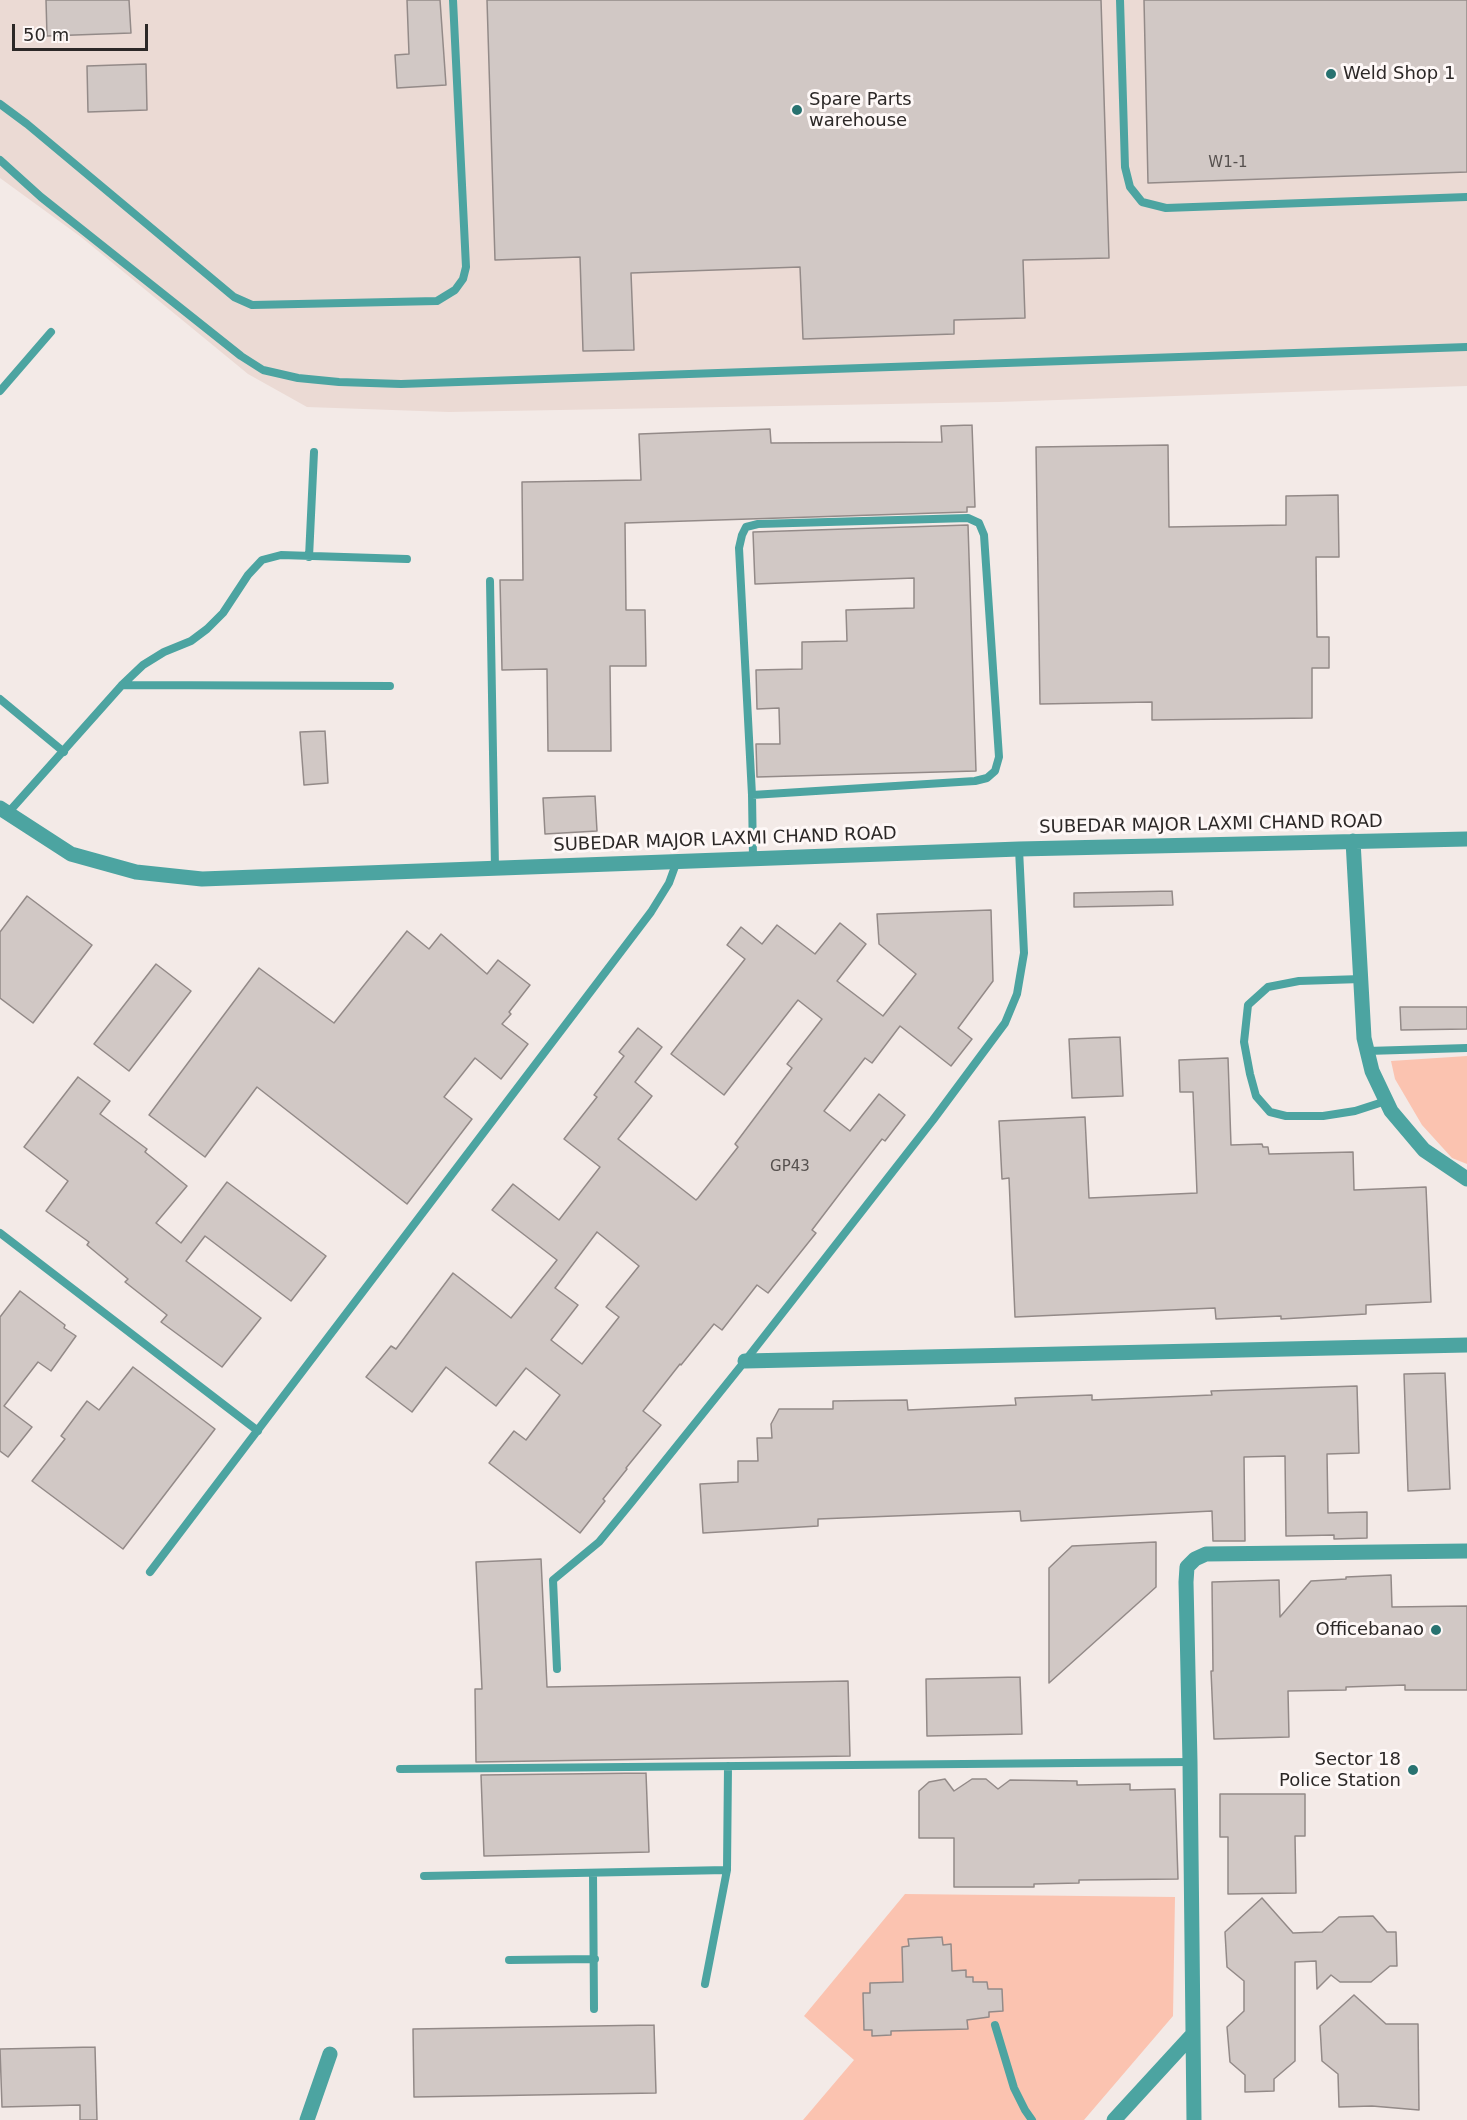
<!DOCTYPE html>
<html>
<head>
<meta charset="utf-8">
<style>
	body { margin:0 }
	#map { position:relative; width:1467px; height:2120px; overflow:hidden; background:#f3eae7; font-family:"DejaVu Sans",sans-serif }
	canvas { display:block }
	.scale { position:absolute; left:12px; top:24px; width:136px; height:27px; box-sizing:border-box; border:3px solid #2c2827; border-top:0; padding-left:8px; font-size:18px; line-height:21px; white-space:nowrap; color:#2c2827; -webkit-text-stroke:4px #fef8f7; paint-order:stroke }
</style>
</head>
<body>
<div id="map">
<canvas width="1467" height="2120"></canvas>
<div class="scale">50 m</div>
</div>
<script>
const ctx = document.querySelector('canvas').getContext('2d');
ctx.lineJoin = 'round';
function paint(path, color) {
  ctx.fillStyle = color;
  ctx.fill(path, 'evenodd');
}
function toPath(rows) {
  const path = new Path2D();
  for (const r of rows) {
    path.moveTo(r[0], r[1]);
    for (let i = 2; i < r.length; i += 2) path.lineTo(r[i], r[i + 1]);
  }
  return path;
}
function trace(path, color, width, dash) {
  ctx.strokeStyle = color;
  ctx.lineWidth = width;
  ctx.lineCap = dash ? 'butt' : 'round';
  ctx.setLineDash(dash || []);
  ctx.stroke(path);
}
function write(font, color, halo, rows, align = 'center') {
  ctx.font = font + ' "DejaVu Sans",sans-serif';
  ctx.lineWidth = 6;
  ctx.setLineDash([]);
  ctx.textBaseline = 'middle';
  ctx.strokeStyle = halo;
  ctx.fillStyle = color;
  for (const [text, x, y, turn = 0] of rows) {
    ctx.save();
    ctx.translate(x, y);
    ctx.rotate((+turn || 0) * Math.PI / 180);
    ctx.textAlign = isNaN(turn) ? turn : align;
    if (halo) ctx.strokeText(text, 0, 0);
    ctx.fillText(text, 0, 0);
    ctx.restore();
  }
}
paint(toPath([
	[0,0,1467,0,1467,386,999,402,449,412,307,407,248,374,81,237,0,178]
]), '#ebdad4');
paint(toPath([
	[1467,1056,1467,1164,1452,1158,1422,1125,1395,1079,1391,1061],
	[905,1894,1175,1897,1173,2016,1084,2120,803,2120,854,2060,804,2016]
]), '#fbc3b0');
const building = toPath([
	[46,0,129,0,131,33,47,36,46,0],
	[407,0,440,0,446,85,397,88,395,55,409,54,407,0],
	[487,0,1101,0,1109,258,1023,260,1025,318,954,320,954,334,803,339,800,267,631,273,634,350,583,351,580,257,495,260,487,0],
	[1144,0,1467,0,1467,172,1148,183,1144,0],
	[146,64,147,110,88,112,87,66,146,64],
	[972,425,975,507,967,507,967,512,625,523,626,610,645,610,646,666,610,666,611,751,548,751,547,669,502,670,500,580,523,580,522,482,641,480,639,434,770,429,771,443,942,442,941,426,972,425],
	[1168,445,1169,527,1286,525,1286,496,1338,495,1339,557,1316,557,1317,637,1329,637,1329,668,1312,668,1312,718,1152,720,1152,702,1040,704,1036,447,1168,445],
	[968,525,976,771,757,777,756,744,780,744,779,708,757,709,756,670,802,669,802,642,847,641,846,610,914,608,914,578,755,584,753,532,968,525],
	[325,731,328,783,304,785,300,732,325,731],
	[595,796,597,831,545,834,543,798,595,796],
	[1172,891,1173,905,1074,907,1074,893,1172,891],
	[27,896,92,945,33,1023,0,998,0,932,27,896],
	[991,910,993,981,958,1028,972,1039,951,1066,900,1026,872,1063,865,1058,824,1111,850,1131,879,1094,905,1115,885,1141,882,1139,844,1188,812,1230,816,1233,768,1293,757,1285,722,1330,714,1324,681,1365,680,1364,643,1411,661,1425,626,1468,627,1469,603,1499,605,1501,580,1533,489,1463,514,1431,526,1440,560,1395,526,1368,496,1406,446,1367,412,1412,366,1377,391,1346,396,1349,453,1273,511,1318,557,1260,492,1210,513,1184,559,1220,600,1167,564,1139,597,1097,594,1095,624,1056,619,1052,638,1028,662,1047,635,1082,652,1096,618,1139,696,1200,698,1198,738,1147,735,1144,792,1068,787,1064,822,1019,798,1000,724,1095,671,1054,745,959,727,945,741,927,762,944,777,925,815,954,840,923,866,944,837,981,883,1016,916,974,879,944,877,914,991,910],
	[597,1232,639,1266,606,1307,619,1317,582,1364,551,1340,578,1305,555,1288,597,1232],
	[407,931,429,949,441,934,487,974,498,960,530,985,509,1012,511,1014,502,1024,528,1044,501,1079,475,1058,444,1097,472,1119,407,1204,257,1087,205,1157,149,1115,259,968,334,1023,407,931],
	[156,964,191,991,129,1071,94,1044,156,964],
	[1400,1007,1467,1007,1467,1029,1401,1030,1400,1007],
	[1120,1037,1123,1096,1072,1098,1069,1039,1120,1037],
	[1228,1058,1231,1145,1262,1144,1263,1147,1268,1147,1269,1154,1353,1152,1354,1190,1426,1187,1431,1302,1366,1305,1366,1314,1281,1319,1281,1316,1216,1319,1215,1308,1015,1317,1009,1178,1002,1179,999,1121,1085,1117,1089,1198,1197,1193,1193,1092,1180,1092,1179,1060,1228,1058],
	[78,1077,110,1101,100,1114,147,1149,145,1152,187,1186,156,1223,181,1243,227,1182,326,1256,291,1301,205,1236,186,1261,261,1318,222,1367,161,1322,167,1315,125,1282,128,1279,87,1245,89,1242,46,1211,68,1181,24,1147,78,1077],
	[20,1291,65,1325,64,1328,76,1336,51,1371,38,1362,4,1406,32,1427,8,1457,0,1451,0,1317,20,1291],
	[133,1367,215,1429,123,1549,32,1481,65,1439,61,1436,87,1401,99,1410,133,1367],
	[1445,1373,1450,1489,1408,1491,1404,1374,1445,1373],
	[1357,1386,1359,1453,1327,1454,1328,1513,1367,1512,1367,1538,1334,1539,1334,1535,1286,1536,1285,1456,1244,1457,1245,1541,1213,1541,1212,1511,1021,1521,1020,1511,818,1519,818,1526,703,1533,700,1484,738,1482,738,1461,758,1461,757,1438,772,1438,771,1424,779,1409,833,1409,833,1401,907,1400,908,1410,1016,1405,1015,1398,1092,1395,1092,1400,1212,1395,1211,1391,1357,1386],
	[1156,1542,1156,1587,1049,1683,1049,1568,1072,1546,1156,1542],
	[541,1559,547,1687,848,1681,850,1756,476,1762,475,1689,482,1689,476,1562,541,1559],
	[1391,1575,1392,1607,1467,1606,1467,1690,1405,1690,1405,1685,1346,1687,1346,1690,1288,1691,1289,1737,1214,1739,1211,1671,1213,1671,1212,1582,1279,1580,1280,1617,1311,1581,1346,1579,1346,1577,1391,1575],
	[1020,1677,1022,1734,927,1736,926,1679,1020,1677],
	[646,1773,649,1852,484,1856,481,1775,646,1773],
	[945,1779,954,1791,972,1779,986,1779,998,1789,1010,1780,1077,1781,1077,1785,1130,1784,1130,1790,1175,1789,1178,1879,1079,1880,1079,1883,1034,1884,1034,1887,954,1887,954,1838,919,1838,919,1791,929,1782,945,1779],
	[1220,1794,1305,1794,1305,1836,1295,1836,1296,1893,1228,1894,1228,1837,1220,1837,1220,1794],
	[1262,1898,1293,1933,1322,1932,1339,1917,1373,1916,1387,1932,1396,1932,1397,1966,1390,1966,1371,1982,1340,1982,1331,1975,1317,1989,1316,1961,1295,1962,1295,2061,1274,2079,1274,2091,1245,2092,1245,2075,1230,2062,1227,2027,1244,2011,1244,1981,1227,1967,1225,1932,1262,1898],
	[942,1937,943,1945,951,1944,952,1971,966,1970,966,1977,973,1977,973,1982,987,1982,988,1989,1002,1989,1003,2011,989,2012,989,2017,967,2020,968,2029,891,2031,891,2035,872,2036,872,2030,864,2030,863,1993,870,1993,870,1983,903,1982,902,1947,909,1946,908,1939,942,1937],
	[1354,1995,1386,2024,1418,2024,1419,2110,1372,2106,1339,2107,1338,2074,1322,2061,1320,2026,1354,1995],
	[654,2025,656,2093,414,2097,413,2029,654,2025],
	[95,2047,97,2120,80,2120,80,2105,2,2107,0,2049,95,2047]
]);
paint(building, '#d1c8c5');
trace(building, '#938a88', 1.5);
trace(toPath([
	[1120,0,1125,167,1130,187,1142,202,1166,208,1467,197],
	[0,104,27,124,234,297,252,305,437,301,455,290,463,279,466,267,453,0],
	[0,160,41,197,241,356,263,370,298,378,339,382,401,384,1467,347],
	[0,391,51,332],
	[309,557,314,452],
	[490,581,495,868],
	[122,685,390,686],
	[0,699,64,752],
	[752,795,739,548,742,535,746,527,758,524,968,518,979,523,984,535,999,757,995,771,987,778,975,781,752,795,753,858],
	[7,814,122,685,143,665,164,652,191,641,207,629,223,613,248,575,262,560,281,555,407,559],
	[1361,979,1299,981,1268,987,1248,1005,1244,1042,1250,1074,1256,1096,1270,1112,1286,1116,1323,1116,1355,1111,1386,1101],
	[1367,1051,1467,1048],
	[0,1233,258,1431],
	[150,1572,651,912,669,883,677,861],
	[557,1669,553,1580,599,1542,631,1503,745,1361,933,1120,1005,1023,1017,994,1024,953,1019,849],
	[400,1769,1190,1762],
	[593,1873,594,2009],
	[424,1876,727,1870,728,1766],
	[509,1960,595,1959],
	[705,1984,727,1870],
	[995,2025,1014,2088,1025,2110,1032,2120]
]), '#4ca4a1', 8);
trace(toPath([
	[0,808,71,854,136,872,202,879,1019,849,1467,839],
	[1353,841,1364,1038,1372,1071,1391,1111,1424,1150,1467,1179],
	[745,1361,1467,1345],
	[307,2120,330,2054],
	[1114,2120,1193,2034],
	[1194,2120,1190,1762,1186,1582,1187,1567,1195,1559,1206,1554,1467,1551]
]), '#4ca4a1', 15);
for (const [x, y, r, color] of [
	[1331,74,6,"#287270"],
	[797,110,6,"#287270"],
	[1436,1630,6,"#287270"],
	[1413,1770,6,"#287270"]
]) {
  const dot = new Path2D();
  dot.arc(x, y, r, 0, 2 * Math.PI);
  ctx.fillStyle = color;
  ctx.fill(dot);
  trace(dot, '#fef8f7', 2);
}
write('15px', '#55504e', null, [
	["W1-1",1228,163],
	["GP43",790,1167]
]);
write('18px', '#2c2827', '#fef8f7', [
	["Weld Shop 1",1343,74],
	["Spare Parts",809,100],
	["warehouse",809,121],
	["Officebanao",1424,1630,"right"],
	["Sector 18",1401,1760,"right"],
	["Police Station",1401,1781,"right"]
], 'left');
write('18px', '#2c2827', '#fef8f7', [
	["SUBEDAR MAJOR LAXMI CHAND ROAD",1211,825,-1],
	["SUBEDAR MAJOR LAXMI CHAND ROAD",725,840,-2]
]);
</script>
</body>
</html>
